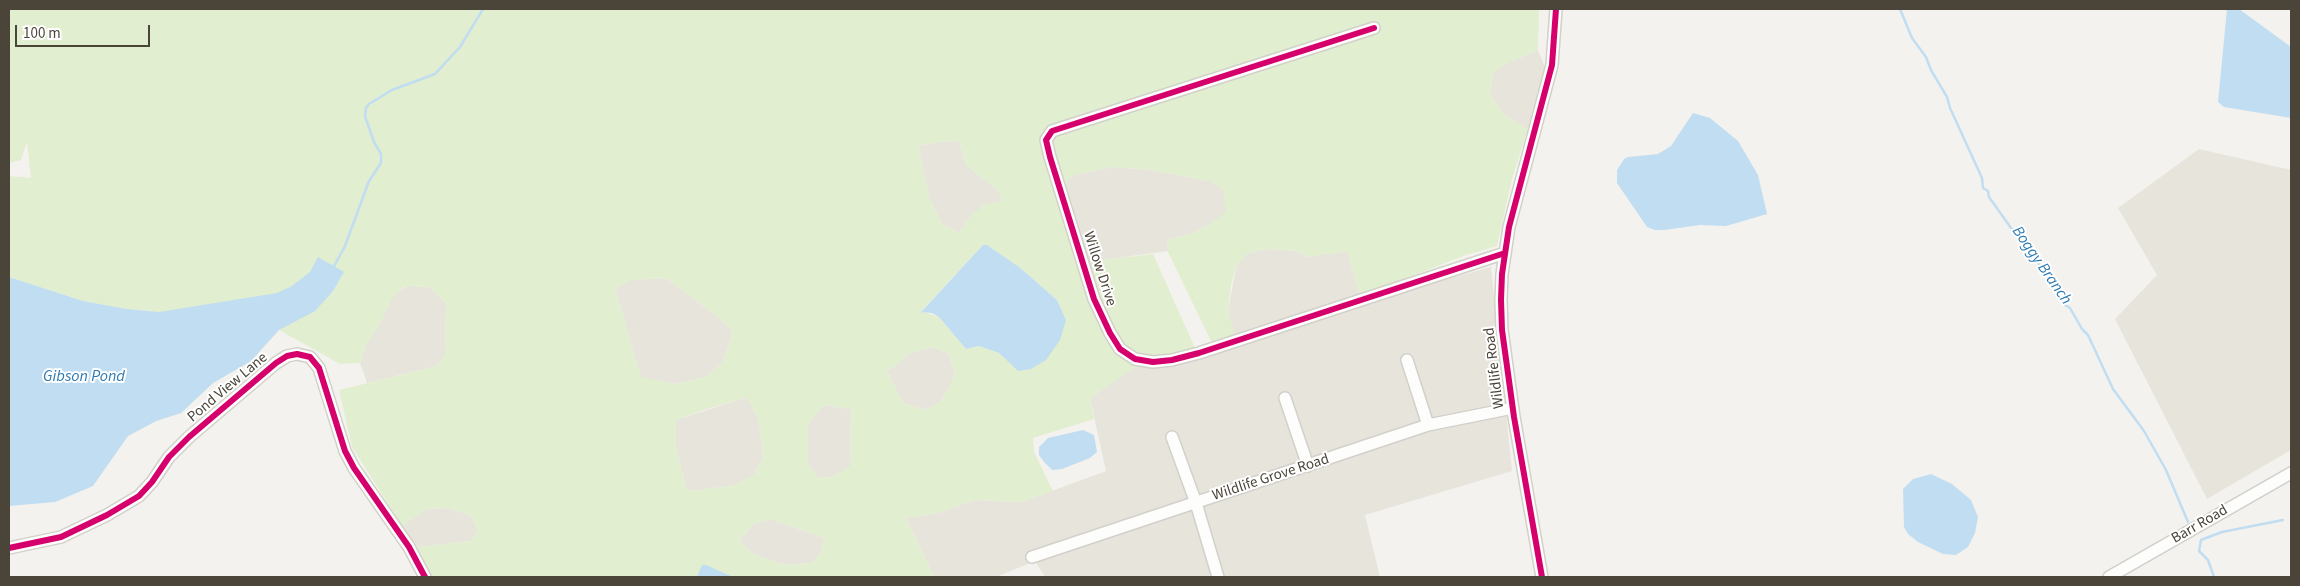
<!DOCTYPE html>
<html>
<head>
<meta charset="utf-8">
<style>
	body { margin:0 }
	#map { position:relative; width:2300px; height:586px; overflow:hidden; background:#f4f2ee; font-family:"Source Sans 3",sans-serif }
	canvas { display:block }
	.frame { position:absolute; inset:0; border:10px solid #4b4439; pointer-events:none }
	.scale { position:absolute; left:15px; top:25px; width:135px; height:22px; box-sizing:border-box; border:2px solid #4b4439; border-top:0; padding-left:6px; font-size:15px; line-height:18px; white-space:nowrap; color:#4b4439; -webkit-text-stroke:4px #fff; paint-order:stroke }
</style>
</head>
<body>
<div id="map">
<canvas width="2300" height="586"></canvas>
<div class="frame"></div>
<div class="scale">100 m</div>
</div>
<script>
const ctx = document.querySelector('canvas').getContext('2d');
ctx.lineJoin = 'round';
function paint(path, color) {
  ctx.fillStyle = color;
  ctx.fill(path, 'evenodd');
}
function toPath(rows) {
  const path = new Path2D();
  for (const r of rows) {
    path.moveTo(r[0], r[1]);
    for (let i = 2; i < r.length; i += 2) path.lineTo(r[i], r[i + 1]);
  }
  return path;
}
function trace(path, color, width, dash) {
  ctx.strokeStyle = color;
  ctx.lineWidth = width;
  ctx.lineCap = dash ? 'butt' : 'round';
  ctx.setLineDash(dash || []);
  ctx.stroke(path);
}
function write(font, color, halo, rows, align = 'center') {
  ctx.font = font + ' "Source Sans 3",sans-serif';
  ctx.lineWidth = 4;
  ctx.setLineDash([]);
  ctx.textBaseline = 'middle';
  ctx.strokeStyle = halo;
  ctx.fillStyle = color;
  for (const [text, x, y, turn = 0] of rows) {
    ctx.save();
    ctx.translate(x, y);
    ctx.rotate((+turn || 0) * Math.PI / 180);
    ctx.textAlign = isNaN(turn) ? turn : align;
    if (halo) ctx.strokeText(text, 0, 0);
    ctx.fillText(text, 0, 0);
    ctx.restore();
  }
}
paint(toPath([
	[1538,50,1545,67,1528,129,1503,114,1490,93,1493,72,1505,64],
	[959,140,966,165,998,190,1003,201,972,215,959,233,942,224,929,197,918,145],
	[2199,149,2291,170,2291,450,2207,499,2115,319,2157,275,2118,208],
	[1113,167,1152,170,1209,181,1223,189,1227,212,1210,224,1193,233,1167,240,1168,251,1102,260,1074,260,1067,227,1063,184,1074,175],
	[1268,249,1296,251,1309,257,1347,251,1360,296,1249,333,1491,267,1512,471,1365,515,1380,577,1045,577,1035,561,996,577,934,577,906,518,938,513,974,500,1022,502,1106,471,1090,398,1144,361,1234,337,1228,311,1236,267,1247,253],
	[666,278,720,319,733,331,722,363,706,377,676,384,641,378,615,288,631,280],
	[407,286,429,287,446,303,445,355,437,366,367,383,360,363,366,345,378,327,392,297],
	[933,347,949,354,955,376,941,401,925,410,903,403,887,372,910,353],
	[747,397,759,421,763,457,754,475,733,486,687,491,676,448,676,420],
	[823,405,851,409,850,467,832,477,818,478,808,465,808,425],
	[450,508,471,516,478,530,472,541,417,547,402,526,426,509],
	[770,519,824,538,822,549,813,563,784,565,753,554,739,541,752,525]
]), '#e7e4dc');
paint(toPath([
	[9,9,1539,9,1538,50,1505,64,1493,73,1490,93,1503,114,1528,129,1512,179,1497,246,1466,255,1360,296,1347,251,1309,257,1296,251,1269,249,1247,253,1236,267,1231,285,1228,311,1235,337,1212,343,1168,252,1167,240,1193,233,1210,224,1226,212,1223,189,1209,181,1152,170,1113,167,1074,175,1063,184,1067,227,1074,260,1102,260,1153,254,1195,348,1137,366,1090,398,1094,419,1033,438,1034,452,1053,491,1022,502,974,500,938,513,906,518,934,577,733,577,703,565,697,577,432,577,417,547,472,541,478,530,471,516,450,508,426,509,402,526,352,447,339,390,437,366,445,355,446,303,429,287,406,286,392,298,378,327,366,345,360,363,340,364,279,330,251,361,213,383,181,413,156,421,128,436,153,311,127,309,83,301,9,277,9,176,31,178,27,142,21,160,9,163],
	[959,140,966,165,998,190,1003,201,983,205,972,215,959,233,942,224,929,197,918,145],
	[983,245,987,245,1019,267,1057,300,1066,320,1018,371,999,353,979,346,966,349,939,317,921,311],
	[666,278,720,319,733,331,722,363,706,377,676,384,641,377,615,288,631,280],
	[933,347,949,354,955,376,941,401,925,410,903,403,887,372,910,353],
	[747,397,759,421,763,457,754,475,733,486,687,491,676,448,676,420,704,410],
	[823,405,851,409,850,467,832,477,819,478,808,465,808,425],
	[770,519,824,538,822,549,813,563,784,565,753,554,739,541,752,525]
]), '#e1eecf');
paint(toPath([
	[2227,9,2239,9,2291,47,2291,118,2224,107,2218,102],
	[1693,113,1710,118,1738,141,1758,175,1767,214,1726,226,1700,225,1664,230,1655,230,1647,227,1617,183,1617,170,1624,159,1628,157,1658,154,1671,146],
	[983,245,987,245,1019,267,1057,300,1066,320,1060,340,1046,360,1031,369,1018,371,999,353,979,346,966,349,939,317,932,313,921,312],
	[318,257,344,272,333,291,315,311,279,330,251,361,213,383,181,413,156,421,128,436,93,486,55,502,9,506,9,277,83,301,127,309,159,312,277,293,292,286,310,272],
	[1083,430,1094,435,1097,452,1090,458,1062,469,1052,470,1044,462,1039,455,1039,447,1048,438],
	[1931,474,1952,484,1971,500,1978,517,1975,533,1968,547,1956,555,1943,554,1918,542,1908,534,1904,527,1903,489,1913,479],
	[702,565,706,565,733,577,697,577]
]), '#c0ddf1');
trace(toPath([
	[1900,9,1912,38,1926,57,1931,70,1947,97,1950,108,1982,178,1983,188,1988,191,1989,197,2011,228,2025,242,2060,297,2064,300,2065,305,2070,308,2082,329,2088,335,2113,389,2144,431,2166,470,2188,522],
	[333,268,345,246,369,181,381,163,381,154,374,142,365,116,366,108,369,104,392,90,435,74,460,47,483,9],
	[2214,577,2208,560,2199,551,2201,540,2222,532,2283,520]
]), '#c0ddf1', 2.5);
const minor = toPath([
	[1374,28,1052,131,1046,140,1050,157,1094,299,1110,333,1120,349,1135,359,1153,362,1172,360,1199,353,1505,253],
	[1407,360,1428,425],
	[1285,398,1308,466],
	[1172,437,1196,503,1218,577],
	[9,548,61,537,107,515,139,496,152,482,169,457,189,437,276,363,287,356,297,354,310,357,319,368,345,451,354,468,409,547,425,577],
	[1032,557,1428,425,1513,408],
	[1542,577,1514,417,1502,330,1501,300,1502,274,1509,227,1552,65,1556,9],
	[2109,577,2291,473]
]);
trace(minor, '#d2d0cb', 14);
trace(minor, '#fdfdfc', 11);
trace(toPath([
	[1374,28,1052,131,1046,140,1050,157,1094,299,1110,333,1120,349,1135,359,1153,362,1172,360,1199,353,1505,253],
	[9,548,61,537,107,515,139,496,152,482,169,457,189,437,276,363,287,356,297,354,310,357,319,368,345,451,354,468,409,547,425,577],
	[1542,577,1514,417,1502,330,1501,300,1502,274,1509,227,1552,65,1556,9]
]), '#d6006c', 6);
write('15px', '#4b4439', '#fff', [
	["Willow Drive",1099,269,72],
	["Wildlife Road",1495,368,-97],
	["Pond View Lane",228,388,-40],
	["Wildlife Grove Road",1271,478,-18],
	["Barr Road",2200,525,-30]
]);
write('italic 16px', '#2e7ab2', '#fff', [
	["Boggy Branch",2041,266,55],
	["Gibson Pond",84,377]
]);
</script>
</body>
</html>
